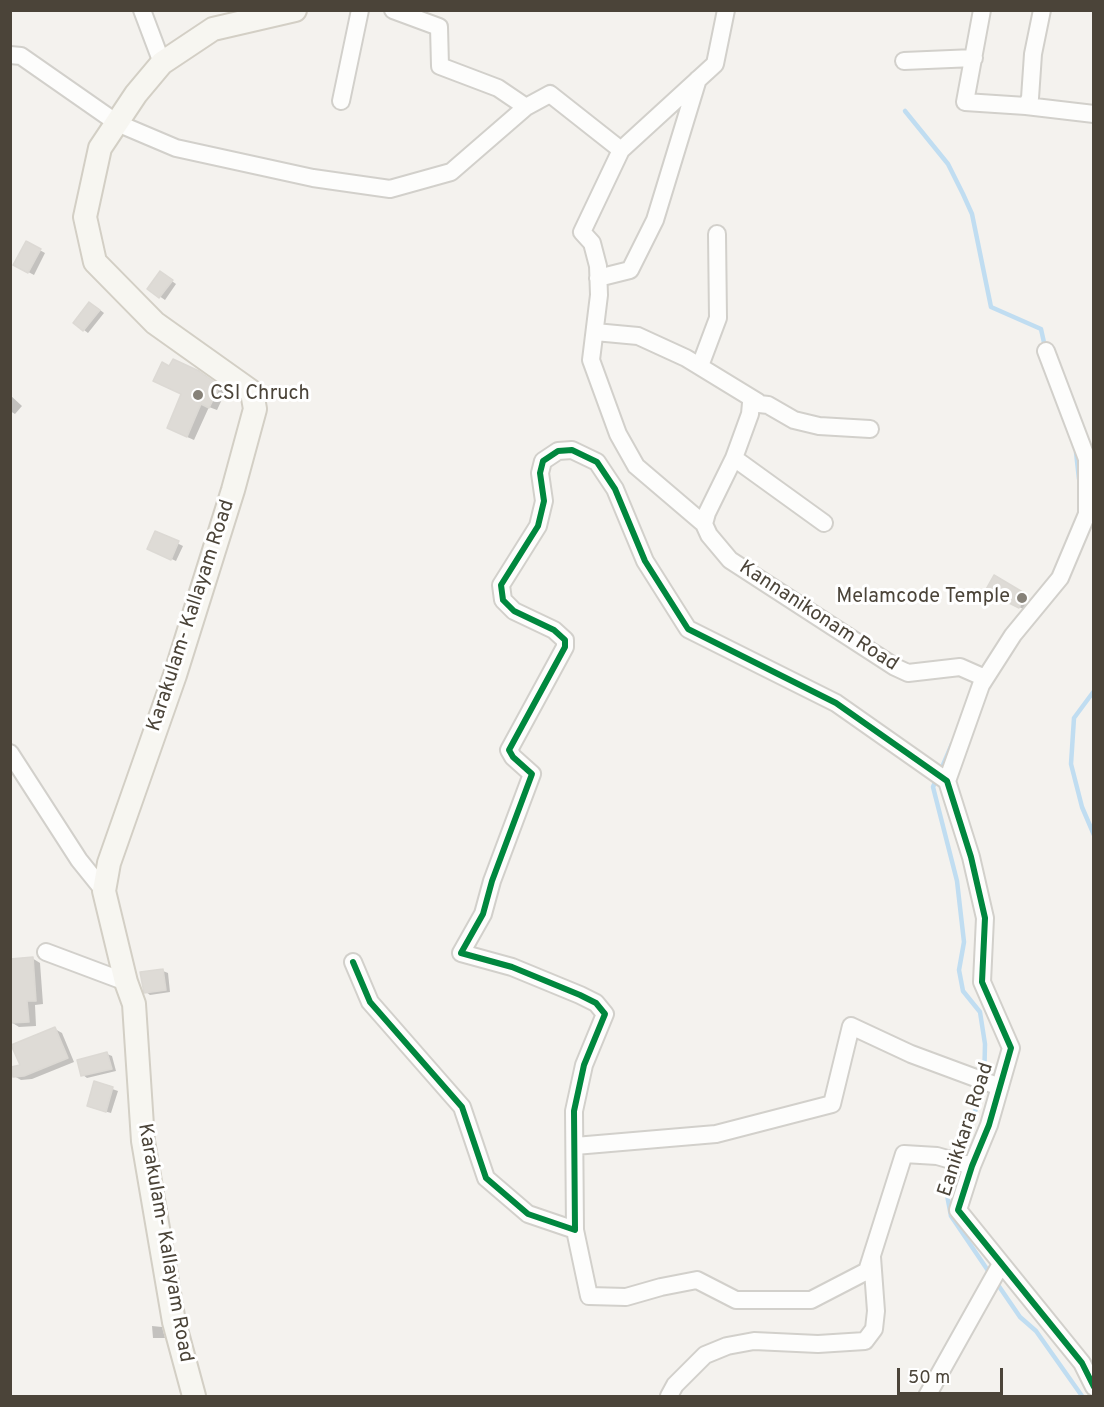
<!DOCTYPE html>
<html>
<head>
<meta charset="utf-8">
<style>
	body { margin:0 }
	#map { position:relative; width:1104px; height:1407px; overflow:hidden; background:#f4f2ee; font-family:Overpass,sans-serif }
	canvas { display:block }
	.frame { position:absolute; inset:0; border:12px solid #4b4439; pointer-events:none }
	.scale { position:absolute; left:897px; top:1368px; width:106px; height:27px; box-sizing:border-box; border:3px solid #4b4439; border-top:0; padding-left:8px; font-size:18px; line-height:21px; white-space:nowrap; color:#4b4439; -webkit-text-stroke:4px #fff; paint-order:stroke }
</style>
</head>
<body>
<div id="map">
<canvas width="1104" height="1407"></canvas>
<div class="frame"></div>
<div class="scale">50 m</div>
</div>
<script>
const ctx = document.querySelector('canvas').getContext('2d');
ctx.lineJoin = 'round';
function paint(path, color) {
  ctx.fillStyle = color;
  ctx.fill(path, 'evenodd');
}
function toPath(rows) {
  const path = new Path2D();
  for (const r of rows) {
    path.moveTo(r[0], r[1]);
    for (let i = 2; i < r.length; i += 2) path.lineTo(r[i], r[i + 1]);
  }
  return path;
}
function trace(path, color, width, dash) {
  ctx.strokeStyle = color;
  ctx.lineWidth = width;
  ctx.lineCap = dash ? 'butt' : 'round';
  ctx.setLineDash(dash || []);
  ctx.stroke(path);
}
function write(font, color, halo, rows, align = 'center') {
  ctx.font = font + ' Overpass,sans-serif';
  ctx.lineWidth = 6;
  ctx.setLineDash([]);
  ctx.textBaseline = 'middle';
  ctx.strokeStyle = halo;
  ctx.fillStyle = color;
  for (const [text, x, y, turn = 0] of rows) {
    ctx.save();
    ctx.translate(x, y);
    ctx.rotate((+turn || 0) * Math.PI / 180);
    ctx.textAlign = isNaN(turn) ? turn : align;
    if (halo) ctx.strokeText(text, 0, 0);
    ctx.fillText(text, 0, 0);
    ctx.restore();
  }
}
paint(toPath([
	[27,243,45,253,34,275,15,265],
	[165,276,176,284,165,300,149,289],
	[95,306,104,313,88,333,84,330],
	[170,368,207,377,226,391,217,410,209,407,194,440,176,432,183,394],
	[10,395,22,406,15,414,10,411],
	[156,533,183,546,176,561,154,551],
	[995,577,1029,598,1023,609,987,590],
	[32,958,40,963,43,1004,35,1005,36,1026,19,1027,11,1022],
	[163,971,168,973,170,992,150,995,146,992],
	[55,1029,62,1033,74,1062,32,1079,21,1080,14,1076],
	[107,1054,112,1056,116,1071,87,1078,83,1075],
	[95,1083,118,1091,111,1113,93,1108],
	[152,1326,162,1327,165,1338,153,1338]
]), '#0003');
trace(toPath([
	[905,111,948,164,963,194,972,214,991,307,1041,329,1045,347],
	[1076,452,1079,479],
	[1094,691,1074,718,1071,764,1082,807,1094,835],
	[940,772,952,744],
	[936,780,933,787,957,881,964,942,959,970,963,991,980,1012,985,1044,984,1085,959,1158],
	[957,1166,947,1195,951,1216,991,1275],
	[996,1282,1020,1317,1036,1331,1082,1396]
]), '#c0ddf1', 4.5);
const building = toPath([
	[26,241,41,249,28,273,13,265,26,241],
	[160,271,173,280,159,298,147,289,160,271],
	[89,302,100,310,83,331,73,323,89,302],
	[173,359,199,371,220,386,209,408,201,404,187,437,167,428,181,394,153,381,162,362,169,366,173,359],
	[155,531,179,541,171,560,147,549,155,531],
	[994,575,1026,594,1019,608,985,591,994,575],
	[33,957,36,1001,27,1001,29,1022,10,1023,10,959,33,957],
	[163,969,166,990,144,993,140,972,163,969],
	[55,1027,68,1058,24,1076,13,1077,11,1067,20,1065,11,1045,55,1027],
	[107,1052,112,1069,81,1076,77,1060,107,1052],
	[94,1081,113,1087,106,1112,87,1106,94,1081]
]);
paint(building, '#dedbd6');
trace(building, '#dcd9d4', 1.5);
const street = toPath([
	[142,10,162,63],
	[393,10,439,27,440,66,498,88,526,107,550,94,621,150],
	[982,10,965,102,1026,106,1030,98,1033,54,1042,10],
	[10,55,21,56,117,123,176,148,313,178,390,189,451,172,526,107],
	[904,61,974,58],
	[341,101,360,10],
	[1026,106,1094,114],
	[598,278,630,270,655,220,698,79],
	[595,332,638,336,686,358,758,402],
	[700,366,718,318,717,234],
	[870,429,819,426,794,420,768,405,751,403,750,414,734,458,707,513,704,524,709,535,730,560,895,667,908,673,960,667,985,678],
	[734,458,824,523],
	[704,524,636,466,618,434,591,360,599,295,598,266,592,243,582,232,621,150,715,64,726,10],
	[10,753,79,860,104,891],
	[947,781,981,685,1013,635,1060,578,1087,514,1087,459,1046,351],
	[46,952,126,982],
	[353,962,370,1002,462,1107,486,1178,528,1214,575,1230,574,1111,584,1065,605,1014,596,1003,580,995,512,967,461,953,483,914,492,881,532,774,513,757,509,750,565,647,565,640,554,630,514,611,503,600,501,585,538,526,544,501,540,473,543,461,558,451,572,450,597,462,615,489,645,561,688,629,836,703,947,781,971,857,985,918,982,982,1011,1048,989,1125,972,1166,958,1210,1082,1363,1094,1387],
	[575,1146,716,1134,832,1104,851,1026,911,1054,1000,1087],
	[575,1230,589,1296,626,1297,661,1287,697,1280,736,1300,811,1300,867,1271,904,1154,937,1156,972,1166],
	[669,1396,675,1385,705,1355,727,1346,754,1341,818,1344,865,1341,874,1329,876,1311,872,1257],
	[927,1396,1001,1264]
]);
const secondary = toPath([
	[194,1396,174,1322,143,1141,134,1004,126,982,104,891,109,863,175,675,233,490,255,409,252,392,155,323,95,262,85,217,100,148,136,94,162,63,213,29,295,10]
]);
trace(street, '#d2d0cb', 20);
trace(secondary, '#d3cfc5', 26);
trace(street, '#fdfdfc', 16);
trace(secondary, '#f7f6f1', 22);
trace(toPath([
	[353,962,370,1002,462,1107,486,1178,528,1214,575,1230,574,1111,584,1065,605,1014,596,1003,580,995,512,967,461,953,483,914,492,881,532,774,513,757,509,750,565,647,565,640,554,630,514,611,503,600,501,585,538,526,544,501,540,473,543,461,558,451,572,450,597,462,615,489,645,561,688,629,836,703,947,781,971,857,985,918,982,982,1011,1048,989,1125,972,1166,958,1210,1082,1363,1094,1387]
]), '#00873e', 6);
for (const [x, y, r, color] of [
	[198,395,6,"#868178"],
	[1022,598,6,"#868178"]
]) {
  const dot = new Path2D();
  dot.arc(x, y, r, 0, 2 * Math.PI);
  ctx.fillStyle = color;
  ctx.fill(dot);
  trace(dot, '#fff', 2);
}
write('20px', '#4b4439', '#fff', [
	["CSI Chruch",210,395],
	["Melamcode Temple",1010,598,"right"]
], 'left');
write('20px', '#4b4439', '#fff', [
	["Karakulam- Kallayam Road",192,616,-72],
	["Kannanikonam Road",818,617,33],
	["Eanikkara Road",967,1130,-72],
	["Karakulam- Kallayam Road",164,1243,80]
]);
</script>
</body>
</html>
